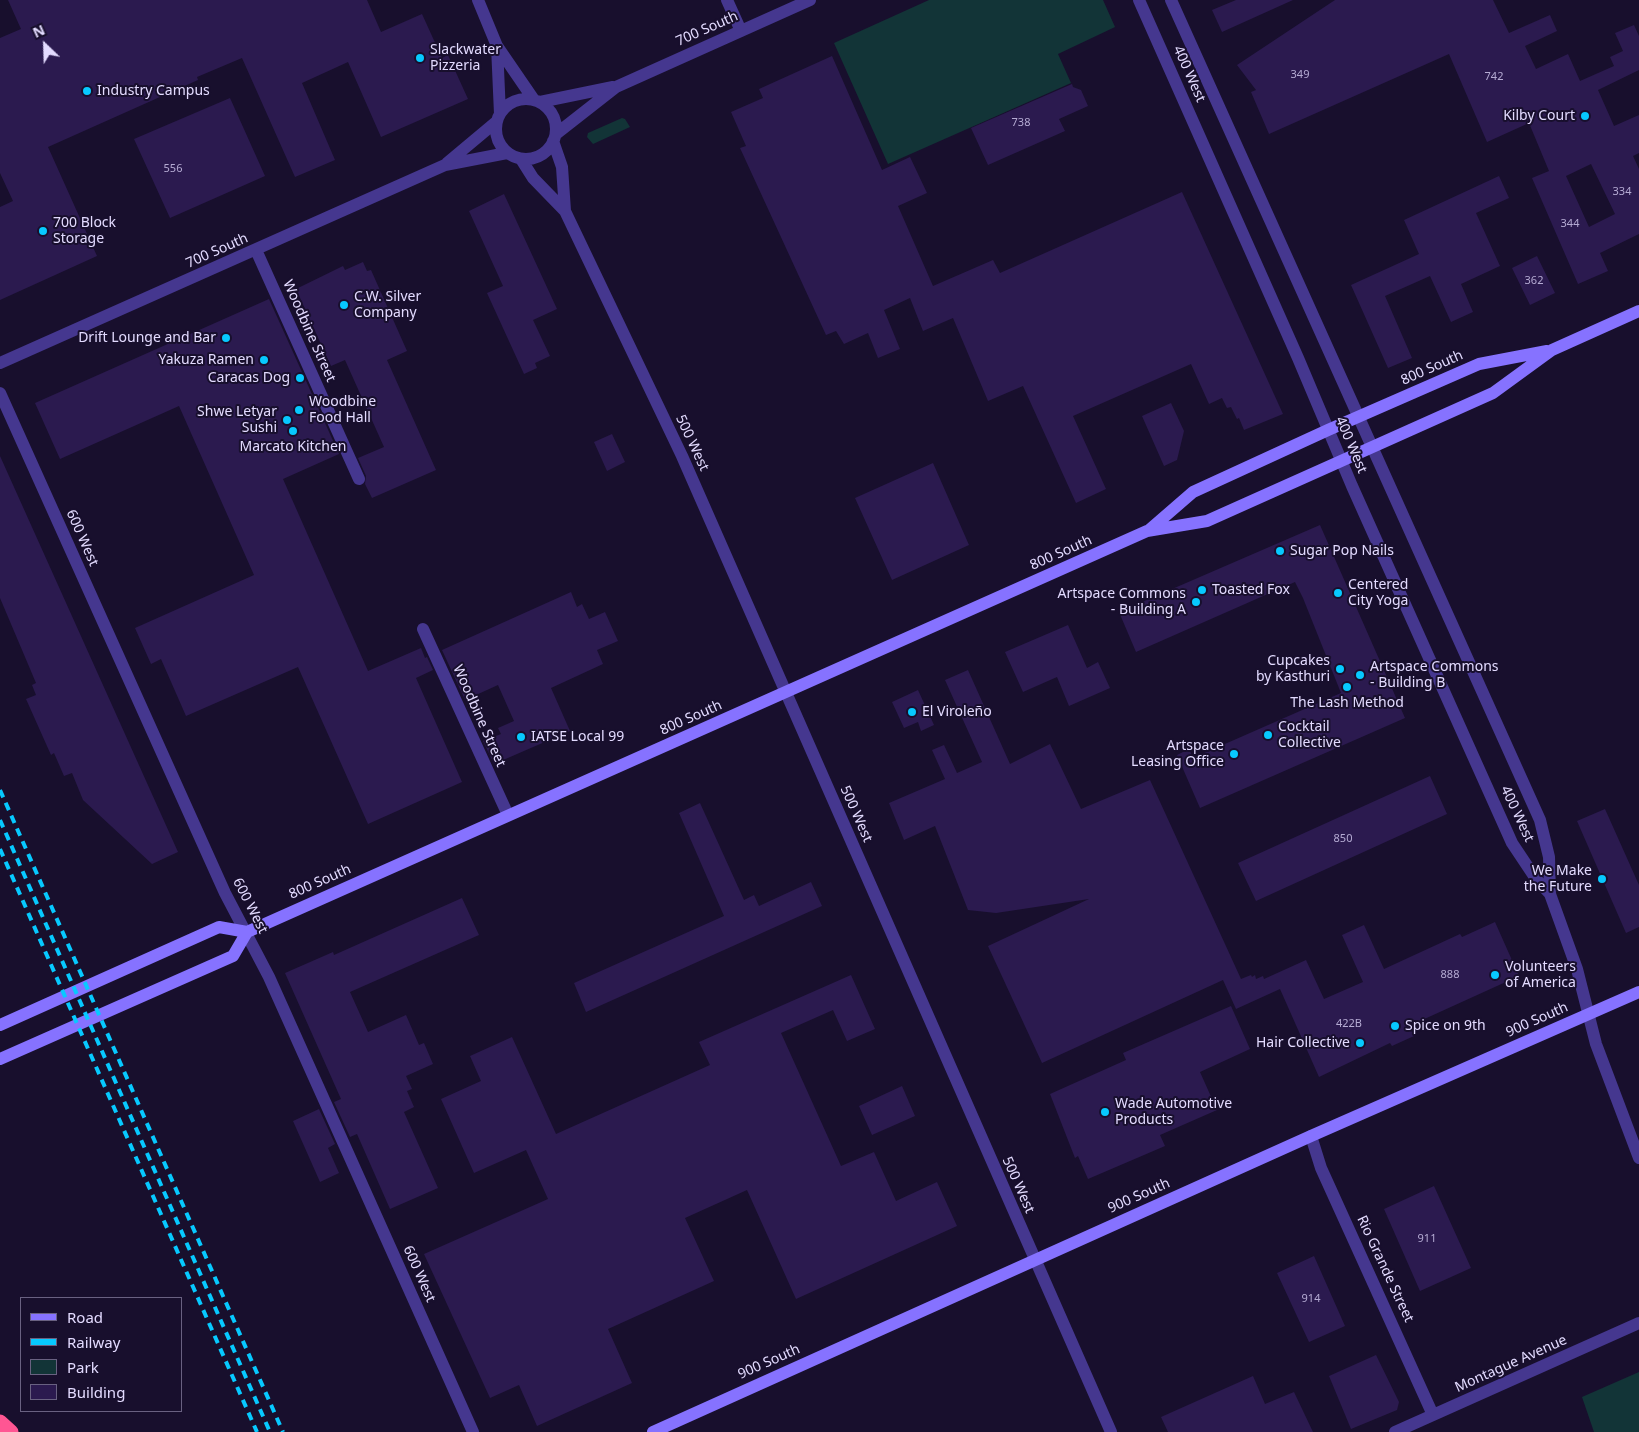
<!DOCTYPE html>
<html>
<head>
<meta charset="utf-8">
<style>
	body { margin:0 }
	#map { position:relative; width:1639px; height:1432px; overflow:hidden; background:#180f2d; font-family:"Noto Sans",sans-serif }
	canvas { display:block }
	.legend { position:absolute; left:20px; top:1297px; width:162px; height:115px; box-sizing:border-box; background:#180f2d; border:1px solid #696181; margin:0; padding:6px 9px; list-style:none; font-size:15px; color:#e3dbff }
	.legend li { display:flex; align-items:center; gap:10px; height:25px }
	.legend b { width:25px; border:1px solid #696181 }
	.north { position:absolute; left:20px; top:20px; width:50px; height:50px; -webkit-text-stroke:4px #180f2d; paint-order:stroke; rotate:336deg; font-size:14px; font-weight:700; line-height:20px; text-align:center; color:#e3dbff }
	.north::after { content:''; display:block; margin:auto; width:18px; height:22px; background:#e3dbff; clip-path:polygon(50% 0,100% 100%,50% 72%,0 100%) }
</style>
</head>
<body>
<div id="map">
<canvas width="1639" height="1432"></canvas>
<ul class="legend">
<li><b style="height:6px;background:#8672ff"></b>Road</li>
<li><b style="height:6px;background:#07c9ff"></b>Railway</li>
<li><b style="height:14px;background:#123437"></b>Park</li>
<li><b style="height:14px;background:#2b1a4f"></b>Building</li>
</ul>
<div class="north">N</div>
</div>
<script>
const ctx = document.querySelector('canvas').getContext('2d');
ctx.lineJoin = 'round';
function paint(path, color) {
  ctx.fillStyle = color;
  ctx.fill(path, 'evenodd');
}
function toPath(rows) {
  const path = new Path2D();
  for (const r of rows) {
    if (r.length === 3) {
      path.moveTo(r[0] + r[2], r[1]);
      path.arc(r[0], r[1], r[2], 0, 2 * Math.PI);
      continue;
    }
    path.moveTo(r[0], r[1]);
    for (let i = 2; i < r.length; i += 2) path.lineTo(r[i], r[i + 1]);
  }
  return path;
}
function trace(path, color, width, dash) {
  ctx.strokeStyle = color;
  ctx.lineWidth = width;
  ctx.lineCap = dash ? 'butt' : 'round';
  ctx.setLineDash(dash || []);
  ctx.stroke(path);
}
function write(font, color, halo, rows, align = 'center') {
  ctx.font = font + ' "Noto Sans",sans-serif';
  ctx.lineWidth = 4;
  ctx.setLineDash([]);
  ctx.textBaseline = 'middle';
  ctx.strokeStyle = halo;
  ctx.fillStyle = color;
  for (const [text, x, y, turn = 0] of rows) {
    ctx.save();
    ctx.translate(x, y);
    ctx.rotate((+turn || 0) * Math.PI / 180);
    ctx.textAlign = isNaN(turn) ? turn : align;
    if (halo) ctx.strokeText(text, 0, 0);
    ctx.fillText(text, 0, 0);
    ctx.restore();
  }
}
paint(toPath([
	[929,0,1103,0,1115,27,1058,54,1071,83,888,164,834,43],
	[622,118,625,119,630,127,593,144,587,137,588,133],
	[1639,1372,1639,1432,1594,1432,1582,1397]
]), '#123437');
paint(toPath([
	[8,0,367,0,381,32,422,14,442,58,448,55,468,99,381,137,348,62,302,83,335,160,295,177,242,58,197,77,198,80,48,147,97,256,0,300,0,207,13,201,0,173,0,38,21,29],
	[1236,0,1293,0,1222,32,1212,10],
	[1335,0,1493,0,1509,33,1550,15,1557,31,1525,46,1536,69,1568,54,1580,81,1614,66,1610,57,1623,51,1615,33,1634,25,1639,36,1639,70,1598,90,1614,126,1639,115,1639,153,1633,156,1639,169,1639,234,1600,253,1608,271,1578,284,1532,178,1549,171,1529,123,1487,142,1449,54,1269,134,1251,92,1256,90,1237,65],
	[1591,164,1615,214,1589,227,1566,176],
	[832,56,882,170,910,157,927,193,898,206,933,286,993,260,1000,273,1182,192,1283,414,1244,430,1239,418,1237,419,1231,407,1227,408,1222,398,1209,404,1191,364,1073,416,1106,489,1076,503,1023,386,988,401,953,318,923,331,910,298,884,310,900,349,878,358,868,333,844,344,836,331,826,335,740,148,746,146,731,112,763,98,759,89],
	[1072,84,1073,87,1081,90,1088,106,1059,119,1065,131,988,165,971,128],
	[230,98,265,176,170,218,134,139],
	[1499,176,1509,198,1476,213,1500,266,1461,284,1473,312,1451,322,1430,276,1385,296,1412,358,1388,368,1351,285,1419,254,1404,220],
	[504,194,557,309,533,320,550,356,535,363,537,368,524,374,487,293,503,286,469,211],
	[1537,256,1555,293,1530,305,1512,268],
	[363,262,367,271,371,270,407,351,387,360,436,470,372,498,365,484,366,476,358,458,384,447,345,360,331,366,296,289,343,266,345,270],
	[269,299,339,454,283,479,368,671,421,648,425,658,427,657,433,670,416,678,462,782,368,824,298,667,186,716,161,659,151,664,135,628,254,575,179,406,60,459,35,403],
	[1171,403,1184,431,1177,460,1164,466,1142,416],
	[612,434,625,462,607,471,594,442],
	[0,456,178,852,152,864,83,800,72,773,64,776,54,753,51,755,26,699,36,695,32,685,36,683,0,598],
	[933,463,969,545,892,580,855,498],
	[1320,525,1405,718,1200,808,1177,755,1189,749,1193,758,1341,693,1303,598,1295,582,1136,652,1119,612],
	[571,592,577,607,582,604,589,619,605,612,618,641,597,650,603,664,551,688,570,731,494,764,483,741,501,734,498,728,514,721,498,685,465,700,442,650],
	[1068,625,1087,668,1098,662,1110,688,1069,706,1057,677,1023,692,1005,652],
	[968,670,1010,764,1050,744,1081,809,1150,780,1241,979,1251,975,1252,977,1255,975,1256,979,1263,976,1264,979,1306,960,1324,999,1363,982,1342,935,1364,925,1384,969,1460,934,1462,937,1495,922,1519,976,1409,1026,1414,1036,1392,1046,1390,1043,1319,1077,1280,989,1236,1009,1223,980,1042,1063,988,946,1089,899,996,913,968,910,935,826,904,840,889,803,945,779,932,750,944,745,957,773,982,762,945,680],
	[918,690,934,725,921,731,918,722,904,728,892,702],
	[1430,776,1447,814,1256,901,1238,863],
	[700,803,744,900,754,895,759,906,811,882,822,906,586,1012,574,983,724,916,679,813],
	[1605,809,1639,885,1639,927,1626,933,1577,821],
	[462,898,479,935,350,992,368,1032,406,1015,419,1045,424,1043,433,1064,406,1076,412,1089,407,1091,414,1107,404,1112,438,1188,390,1209,357,1134,350,1137,334,1102,341,1099,285,973,333,952,334,955],
	[851,975,875,1029,847,1041,833,1010,781,1033,841,1166,874,1152,896,1201,937,1182,957,1226,796,1299,747,1190,685,1218,714,1281,608,1329,632,1383,537,1426,519,1385,490,1398,424,1254,548,1199,526,1150,474,1173,441,1099,481,1081,470,1056,512,1037,556,1134,710,1065,699,1042],
	[1231,1006,1250,1049,1200,1072,1217,1110,1160,1135,1165,1146,1088,1179,1078,1156,1075,1158,1050,1094,1126,1060,1123,1053],
	[902,1086,915,1116,872,1135,859,1106],
	[319,1109,335,1144,328,1148,339,1173,320,1182,293,1121],
	[1434,1186,1471,1268,1420,1291,1384,1209],
	[1314,1256,1345,1326,1309,1342,1277,1273],
	[1376,1355,1399,1402,1397,1410,1351,1429,1329,1376],
	[1253,1376,1265,1404,1294,1392,1313,1432,1168,1432,1161,1417]
]), '#2b1a4f');
trace(toPath([
	[478,0,497,46,534,100],
	[727,0,741,31],
	[1139,0,1298,358,1352,486,1512,843,1536,879,1550,894,1577,969,1596,1044,1639,1158],
	[1171,0,1540,820,1549,857,1550,894],
	[497,46,500,114],
	[526,129,30],
	[540,102,613,87],
	[556,134,616,87,810,0],
	[553,141,562,167,565,211],
	[521,159,533,178,565,211,682,456,1111,1432],
	[447,163,496,122],
	[256,250,359,479],
	[0,363,445,165,507,153],
	[0,393,225,893,269,977,473,1432],
	[423,629,508,815],
	[1311,1136,1321,1168,1433,1415],
	[1395,1432,1639,1323]
]), '#45378f', 12);
trace(toPath([
	[1148,531,1193,492,1328,430,1479,364,1547,351],
	[0,1025,219,927,247,932,1147,531,1207,521,1493,393,1552,350,1639,311],
	[0,1059,233,956,247,932],
	[653,1432,1311,1136,1639,992]
]), '#8672ff', 12);
trace(toPath([
	[0,1422,11,1432]
]), '#ff5693', 15);
trace(toPath([
	[0,790,283,1432],
	[0,820,270,1432],
	[0,849,257,1432]
]), '#07c9ff', 4, [8, 6]);
for (const [x, y, r, color] of [
	[420,58,5,"#07c9ff"],
	[87,91,5,"#07c9ff"],
	[1585,116,5,"#07c9ff"],
	[43,231,5,"#07c9ff"],
	[344,305,5,"#07c9ff"],
	[226,338,5,"#07c9ff"],
	[264,360,5,"#07c9ff"],
	[300,378,5,"#07c9ff"],
	[299,410,5,"#07c9ff"],
	[287,420,5,"#07c9ff"],
	[293,431,5,"#07c9ff"],
	[1280,551,5,"#07c9ff"],
	[1202,590,5,"#07c9ff"],
	[1338,593,5,"#07c9ff"],
	[1196,602,5,"#07c9ff"],
	[1340,669,5,"#07c9ff"],
	[1360,675,5,"#07c9ff"],
	[1347,687,5,"#07c9ff"],
	[912,712,5,"#07c9ff"],
	[1268,735,5,"#07c9ff"],
	[521,737,5,"#07c9ff"],
	[1234,754,5,"#07c9ff"],
	[1602,879,5,"#07c9ff"],
	[1495,975,5,"#07c9ff"],
	[1395,1026,5,"#07c9ff"],
	[1360,1043,5,"#07c9ff"],
	[1105,1112,5,"#07c9ff"]
]) {
  const dot = new Path2D();
  dot.arc(x, y, r, 0, 2 * Math.PI);
  ctx.fillStyle = color;
  ctx.fill(dot);
  trace(dot, '#180f2d', 2);
}
write('11px', '#b5abd3', null, [
	["349",1300,75],
	["742",1494,77],
	["738",1021,123],
	["556",173,169],
	["334",1622,192],
	["344",1570,224],
	["362",1534,281],
	["850",1343,839],
	["888",1450,975],
	["422B",1349,1024],
	["911",1427,1239],
	["914",1311,1299]
]);
write('14px', '#e3dbff', '#180f2d', [
	["700 South",707,29,-24],
	["400 West",1189,74,66],
	["700 South",217,251,-24],
	["Woodbine Street",309,331,66],
	["800 South",1432,368,-24],
	["500 West",692,443,65],
	["400 West",1351,445,67],
	["600 West",82,538,66],
	["800 South",1061,553,-24],
	["Woodbine Street",479,716,66],
	["800 South",691,718,-24],
	["500 West",856,814,66],
	["400 West",1517,814,65],
	["800 South",320,882,-24],
	["600 West",250,906,63],
	["900 South",1537,1020,-24],
	["500 West",1018,1185,66],
	["900 South",1139,1196,-24],
	["Rio Grande Street",1385,1269,65],
	["600 West",419,1274,66],
	["900 South",769,1362,-24],
	["Montague Avenue",1511,1364,-24]
]);
write('14px', '#e3dbff', '#180f2d', [
	["Slackwater",430,50],
	["Pizzeria",430,66],
	["Industry Campus",97,91],
	["Kilby Court",1575,116,"right"],
	["700 Block",53,223],
	["Storage",53,239],
	["C.W. Silver",354,297],
	["Company",354,313],
	["Drift Lounge and Bar",216,338,"right"],
	["Yakuza Ramen",254,360,"right"],
	["Caracas Dog",290,378,"right"],
	["Woodbine",309,402],
	["Food Hall",309,418],
	["Shwe Letyar",277,412,"right"],
	["Sushi",277,428,"right"],
	["Marcato Kitchen",293,447,"center"],
	["Sugar Pop Nails",1290,551],
	["Centered",1348,585],
	["City Yoga",1348,601],
	["Toasted Fox",1212,590],
	["Artspace Commons",1186,594,"right"],
	["- Building A",1186,610,"right"],
	["Cupcakes",1330,661,"right"],
	["by Kasthuri",1330,677,"right"],
	["Artspace Commons",1370,667],
	["- Building B",1370,683],
	["The Lash Method",1347,703,"center"],
	["El Viroleño",922,712],
	["Cocktail",1278,727],
	["Collective",1278,743],
	["IATSE Local 99",531,737],
	["Artspace",1224,746,"right"],
	["Leasing Office",1224,762,"right"],
	["We Make",1592,871,"right"],
	["the Future",1592,887,"right"],
	["Volunteers",1505,967],
	["of America",1505,983],
	["Spice on 9th",1405,1026],
	["Hair Collective",1350,1043,"right"],
	["Wade Automotive",1115,1104],
	["Products",1115,1120]
], 'left');
</script>
</body>
</html>
